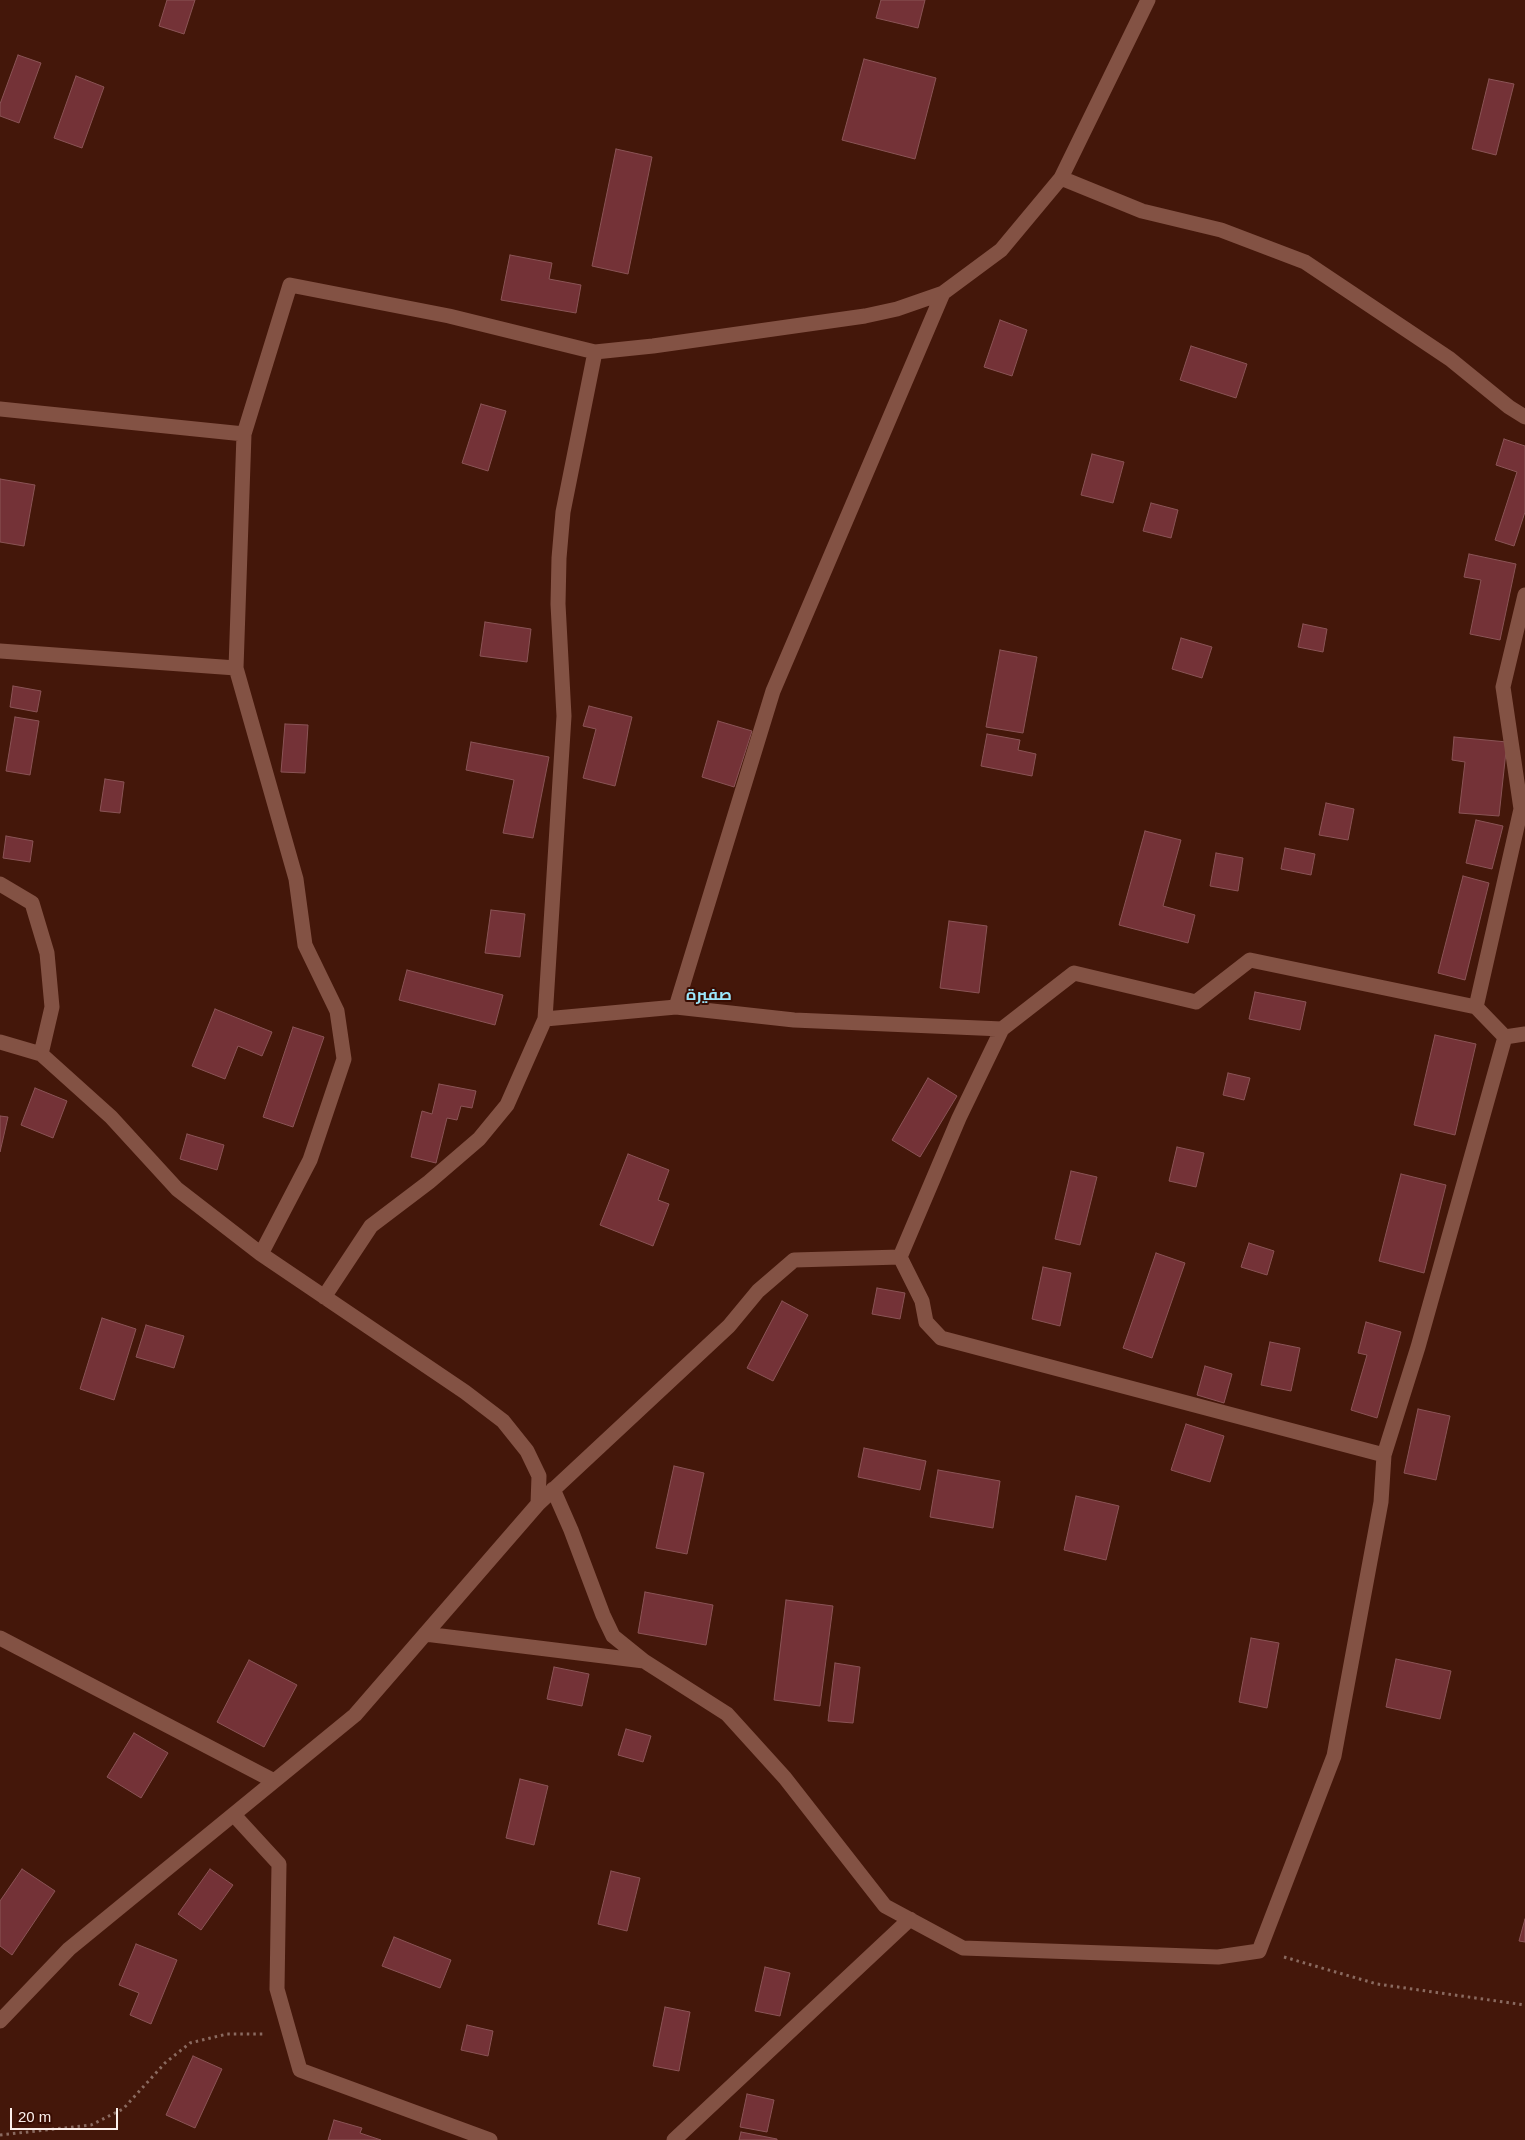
<!DOCTYPE html>
<html>
<head>
<meta charset="utf-8">
<style>
	body { margin:0 }
	#map { position:relative; width:1525px; height:2140px; overflow:hidden; background:#44170a; font-family:Helvetica,sans-serif }
	canvas { display:block }
	.scale { position:absolute; left:10px; top:2108px; width:108px; height:22px; box-sizing:border-box; border:2px solid #fcf0ec; border-top:0; padding-left:6px; font-size:15px; line-height:18px; white-space:nowrap; color:#fcf0ec; -webkit-text-stroke:4px #390d02; paint-order:stroke }
</style>
</head>
<body>
<div id="map">
<canvas width="1525" height="2140"></canvas>
<div class="scale">20 m</div>
</div>
<script>
const ctx = document.querySelector('canvas').getContext('2d');
ctx.lineJoin = 'round';
function paint(path, color) {
  ctx.fillStyle = color;
  ctx.fill(path, 'evenodd');
}
function toPath(rows) {
  const path = new Path2D();
  for (const r of rows) {
    path.moveTo(r[0], r[1]);
    for (let i = 2; i < r.length; i += 2) path.lineTo(r[i], r[i + 1]);
  }
  return path;
}
function trace(path, color, width, dash) {
  ctx.strokeStyle = color;
  ctx.lineWidth = width;
  ctx.lineCap = dash ? 'butt' : 'round';
  ctx.setLineDash(dash || []);
  ctx.stroke(path);
}
function write(font, color, halo, rows, align = 'center') {
  ctx.font = font + ' Helvetica,Cairo,sans-serif';
  ctx.lineWidth = 4;
  ctx.setLineDash([]);
  ctx.textBaseline = 'middle';
  ctx.strokeStyle = halo;
  ctx.fillStyle = color;
  for (const [text, x, y, turn = 0] of rows) {
    ctx.save();
    ctx.translate(x, y);
    ctx.rotate((+turn || 0) * Math.PI / 180);
    ctx.textAlign = isNaN(turn) ? turn : align;
    if (halo) ctx.strokeText(text, 0, 0);
    ctx.fillText(text, 0, 0);
    ctx.restore();
  }
}
const building = toPath([
	[167,0,195,0,184,34,159,26,167,0],
	[881,0,925,0,918,28,876,18,881,0],
	[18,55,41,63,19,123,0,116,0,104,18,55],
	[864,59,936,78,915,159,842,140,864,59],
	[76,76,104,87,82,148,54,138,76,76],
	[1489,79,1514,84,1496,155,1472,149,1489,79],
	[616,149,652,157,628,274,592,266,616,149],
	[510,255,552,263,549,279,581,285,576,313,501,300,510,255],
	[1000,320,1027,330,1012,376,984,367,1000,320],
	[1191,346,1247,364,1236,398,1180,380,1191,346],
	[481,404,506,411,488,471,462,463,481,404],
	[1504,439,1525,446,1525,512,1514,546,1495,540,1517,472,1496,465,1504,439],
	[1092,454,1124,462,1113,503,1081,495,1092,454],
	[0,479,35,485,24,546,0,542,0,479],
	[1151,503,1178,510,1171,538,1143,531,1151,503],
	[1469,554,1516,564,1500,640,1470,634,1481,580,1464,577,1469,554],
	[485,622,531,629,527,662,480,656,485,622],
	[1303,624,1327,629,1323,652,1298,647,1303,624],
	[1181,638,1212,647,1202,678,1172,669,1181,638],
	[1000,650,1037,657,1023,733,986,727,1000,650],
	[13,686,41,691,37,712,10,707,13,686],
	[589,706,632,717,615,786,583,778,596,729,583,726,589,706],
	[15,717,39,721,30,775,6,771,15,717],
	[718,721,752,731,734,787,702,777,718,721],
	[285,724,308,725,305,773,281,772,285,724],
	[987,734,1020,740,1018,750,1036,754,1032,776,981,766,987,734],
	[1454,737,1507,742,1499,816,1459,813,1465,762,1452,760,1454,737],
	[471,742,549,757,533,838,503,833,514,780,466,770,471,742],
	[105,779,124,782,120,813,100,811,105,779],
	[1326,803,1354,809,1348,840,1319,835,1326,803],
	[1476,820,1503,826,1492,869,1466,863,1476,820],
	[1145,831,1181,840,1163,906,1195,915,1188,943,1119,925,1145,831],
	[6,836,33,841,30,862,3,858,6,836],
	[1285,848,1315,854,1311,875,1281,869,1285,848],
	[1216,853,1243,858,1238,891,1210,886,1216,853],
	[1463,876,1489,883,1465,980,1438,973,1463,876],
	[491,910,525,914,520,957,485,953,491,910],
	[949,921,987,926,979,993,940,988,949,921],
	[407,970,503,995,495,1025,399,1000,407,970],
	[1255,992,1306,1002,1300,1030,1249,1019,1255,992],
	[215,1009,272,1032,262,1056,238,1046,225,1079,192,1066,215,1009],
	[293,1027,324,1037,293,1127,263,1117,293,1027],
	[1435,1035,1476,1044,1455,1135,1414,1125,1435,1035],
	[1228,1073,1250,1078,1244,1100,1223,1095,1228,1073],
	[928,1078,957,1096,920,1157,892,1140,928,1078],
	[439,1084,476,1091,472,1108,461,1106,457,1120,447,1118,436,1163,411,1157,422,1111,432,1114,439,1084],
	[35,1088,67,1101,53,1138,21,1125,35,1088],
	[0,1116,8,1117,0,1152,0,1116],
	[187,1134,224,1145,217,1170,180,1159,187,1134],
	[1177,1147,1204,1153,1196,1187,1169,1181,1177,1147],
	[628,1154,669,1170,658,1200,669,1204,653,1246,600,1225,628,1154],
	[1071,1171,1097,1177,1080,1245,1055,1239,1071,1171],
	[1401,1174,1446,1185,1424,1273,1379,1261,1401,1174],
	[1249,1243,1274,1251,1267,1275,1241,1267,1249,1243],
	[1156,1253,1185,1263,1152,1358,1123,1348,1156,1253],
	[1043,1267,1071,1273,1060,1326,1032,1319,1043,1267],
	[877,1288,905,1293,900,1319,872,1314,877,1288],
	[782,1301,808,1315,773,1381,747,1368,782,1301],
	[102,1318,136,1329,114,1400,80,1389,102,1318],
	[1366,1322,1401,1332,1377,1418,1351,1410,1367,1355,1358,1353,1366,1322],
	[146,1325,184,1336,174,1368,136,1357,146,1325],
	[1270,1342,1300,1348,1291,1391,1261,1385,1270,1342],
	[1205,1366,1232,1374,1224,1403,1197,1395,1205,1366],
	[1418,1409,1450,1416,1436,1480,1404,1473,1418,1409],
	[1186,1424,1224,1436,1210,1482,1171,1470,1186,1424],
	[864,1448,926,1461,920,1490,858,1477,864,1448],
	[674,1466,704,1473,687,1554,656,1548,674,1466],
	[938,1470,1000,1481,993,1528,930,1517,938,1470],
	[1076,1496,1119,1506,1106,1560,1064,1550,1076,1496],
	[645,1592,713,1605,706,1645,638,1633,645,1592],
	[786,1600,833,1606,820,1706,774,1700,786,1600],
	[1251,1638,1279,1643,1267,1708,1239,1702,1251,1638],
	[1396,1659,1451,1671,1440,1719,1386,1707,1396,1659],
	[249,1660,297,1685,264,1747,217,1722,249,1660],
	[835,1663,860,1667,853,1723,828,1721,835,1663],
	[554,1667,589,1674,582,1706,547,1699,554,1667],
	[626,1729,651,1736,643,1762,618,1755,626,1729],
	[134,1733,168,1753,141,1798,107,1777,134,1733],
	[520,1779,548,1786,534,1845,506,1838,520,1779],
	[22,1869,55,1891,12,1955,0,1946,0,1901,22,1869],
	[210,1869,233,1885,201,1930,178,1914,210,1869],
	[611,1871,640,1878,627,1931,598,1924,611,1871],
	[1525,1919,1525,1942,1519,1941,1525,1919],
	[394,1937,451,1960,440,1988,382,1966,394,1937],
	[136,1944,177,1960,151,2024,130,2015,139,1993,119,1985,136,1944],
	[765,1967,790,1973,780,2016,755,2011,765,1967],
	[665,2007,690,2012,679,2071,653,2066,665,2007],
	[467,2025,493,2031,488,2056,461,2050,467,2025],
	[193,2056,222,2069,195,2128,166,2115,193,2056],
	[747,2094,774,2100,767,2132,740,2127,747,2094],
	[334,2120,362,2128,360,2133,381,2140,328,2140,334,2120],
	[741,2132,777,2139,777,2140,739,2140,741,2132]
]);
paint(building, '#743237');
trace(building, '#8a5456', 1);
trace(toPath([
	[1284,1957,1377,1984,1525,2005],
	[0,2135,91,2125,123,2109,165,2063,190,2043,227,2034,264,2034]
]), '#8a6a60', 3, [2.5, 4]);
trace(toPath([
	[1061,178,1142,211,1221,230,1305,262,1450,359,1509,407,1525,417],
	[0,409,244,434],
	[0,651,236,668],
	[0,884,32,903,47,953,52,1007,41,1054],
	[676,1007,773,691,943,293],
	[545,1019,676,1007,794,1020,1002,1029,1074,973,1196,1002,1250,960,1476,1007],
	[1002,1029,959,1118,900,1257,922,1301,926,1322,941,1338,1384,1455],
	[1505,1037,1525,1034],
	[0,1042,41,1054,111,1117,177,1189,261,1254,465,1392,503,1421,527,1451,539,1476,538,1504],
	[261,1254,310,1160,344,1059,337,1011,305,945,296,879,236,668,244,434,290,285,449,316,595,352],
	[324,1297,371,1226,429,1182,479,1139,507,1105,545,1019,564,716,558,604,559,558,563,512,595,352,653,346,865,316,897,309,943,293,1001,250,1061,178,1148,0],
	[553,1489,571,1530,603,1615,613,1636,644,1661],
	[425,1634,644,1661,727,1714,785,1778,885,1906,963,1948,1218,1957,1259,1951,1334,1756,1381,1502,1384,1455,1418,1347,1505,1037,1476,1007,1521,809,1503,687,1525,595],
	[0,1638,274,1781],
	[234,1815,279,1864,277,1989,300,2070,490,2140],
	[0,2021,69,1949,355,1715,538,1504,729,1326,758,1291,794,1260,900,1257],
	[674,2140,910,1919]
]), '#835244', 15);
write('bold 16px', '#9be7fc', '#390d02', [
	["صفيرة",709,996]
]);
</script>
</body>
</html>
